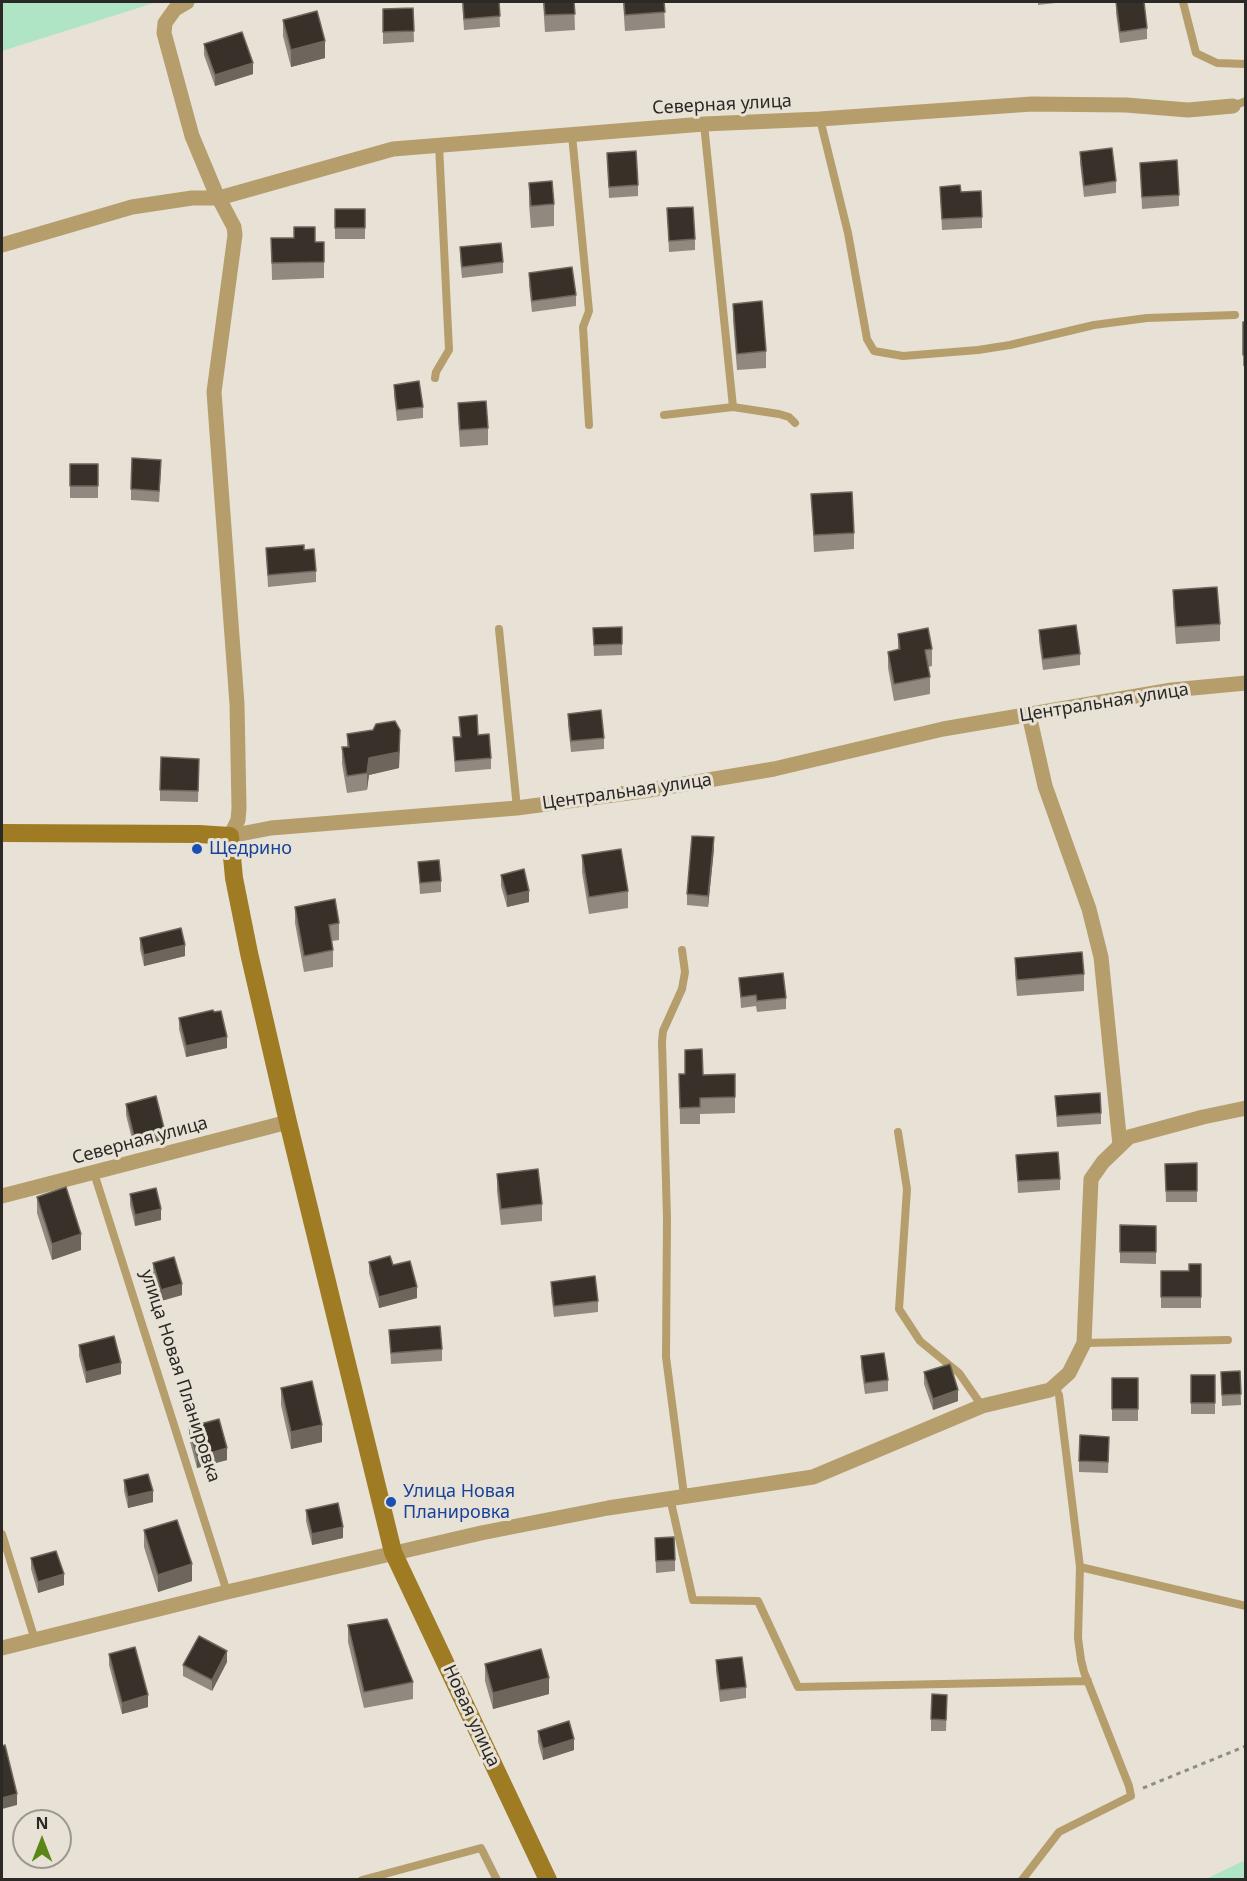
<!DOCTYPE html>
<html>
<head>
<meta charset="utf-8">
<style>
	body { margin:0 }
	#map { position:relative; width:1247px; height:1881px; overflow:hidden; background:#e8e1d6; font-family:"Noto Sans",sans-serif }
	canvas { display:block }
	.frame { position:absolute; inset:0; border:3px solid #2b2925; pointer-events:none }
	.north { position:absolute; left:12px; top:1809px; width:60px; height:60px; box-sizing:border-box; background:#e8e1d6; border:2px solid #9c978f; border-radius:50%; rotate:0deg; font-size:16px; font-weight:700; line-height:24px; text-align:center; color:#2b2925 }
	.north::after { content:''; display:block; margin:auto; width:21px; height:27px; background:#598614; clip-path:polygon(50% 0,100% 100%,50% 72%,0 100%) }
</style>
</head>
<body>
<div id="map">
<canvas width="1247" height="1881"></canvas>
<div class="frame"></div>
<div class="north">N</div>
</div>
<script>
const ctx = document.querySelector('canvas').getContext('2d');
ctx.lineJoin = 'round';
function paint(path, color) {
  ctx.fillStyle = color;
  ctx.fill(path, 'evenodd');
}
function toPath(rows) {
  const path = new Path2D();
  for (const r of rows) {
    path.moveTo(r[0], r[1]);
    for (let i = 2; i < r.length; i += 2) path.lineTo(r[i], r[i + 1]);
  }
  return path;
}
function trace(path, color, width, dash) {
  ctx.strokeStyle = color;
  ctx.lineWidth = width;
  ctx.lineCap = dash ? 'butt' : 'round';
  ctx.setLineDash(dash || []);
  ctx.stroke(path);
}
function write(font, color, halo, rows, align = 'center') {
  ctx.font = font + ' "Noto Sans",sans-serif';
  ctx.lineWidth = 6;
  ctx.setLineDash([]);
  ctx.textBaseline = 'middle';
  ctx.strokeStyle = halo;
  ctx.fillStyle = color;
  for (const [text, x, y, turn = 0] of rows) {
    ctx.save();
    ctx.translate(x, y);
    ctx.rotate((+turn || 0) * Math.PI / 180);
    ctx.textAlign = isNaN(turn) ? turn : align;
    if (halo) ctx.strokeText(text, 0, 0);
    ctx.fillText(text, 0, 0);
    ctx.restore();
  }
}
paint(toPath([
	[2,2,157,2,2,51],
	[1243,1861,1245,1867,1245,1879,1206,1879]
]), '#afe4c5');
trace(toPath([
	[1143,1788,1246,1746]
]), '#918d85', 3, [4.5, 4.5]);
trace(toPath([
	[1183,2,1196,53,1217,63,1246,64],
	[1233,106,1246,101],
	[820,119,848,233,867,339,874,351,903,356,978,350,1010,345,1094,325,1147,318,1235,315],
	[704,124,733,407],
	[572,135,589,311,583,327,589,425],
	[435,378,436,372,449,350,439,145],
	[664,415,733,407,779,414,789,417,795,423],
	[499,629,517,808],
	[682,950,685,972,682,989,663,1031,662,1042,667,1218,666,1357,684,1495],
	[898,1132,907,1189,899,1309,920,1341,959,1373,982,1406],
	[94,1173,227,1592],
	[1084,1343,1228,1340],
	[670,1498,693,1600,758,1601,798,1687,1088,1681],
	[2,1534,35,1640],
	[1080,1567,1246,1606],
	[362,1880,481,1848,497,1880],
	[1022,1880,1059,1832,1131,1796,1129,1786,1084,1672,1081,1660,1078,1638,1080,1567,1059,1395,1055,1386]
]), '#b59e6b', 8);
trace(toPath([
	[187,2,175,9,165,23,164,33,192,136,215,191,234,227,235,235,214,392,237,704,239,808,238,820,230,836],
	[2,245,132,207,192,198,219,198,393,149,704,124,820,119,1032,104,1126,105,1188,110,1233,106],
	[1029,715,1045,786,1089,909,1101,957,1120,1145],
	[230,836,271,828,517,808,643,791,774,769,943,729,1172,690,1246,683],
	[2,1196,288,1122],
	[2,1648,227,1592,481,1533,608,1508,813,1477,982,1406,1050,1390,1069,1373,1084,1343,1091,1179,1103,1162,1129,1137,1203,1117,1246,1108]
]), '#b59e6b', 15);
trace(toPath([
	[2,833,199,834,230,836,234,878,249,953,288,1122,393,1552,548,1880]
]), '#9f7b23', 18);
paint(toPath([
	[462,2,499,2,500,27,464,30],
	[543,2,574,2,575,30,545,32],
	[623,2,664,2,665,28,625,31],
	[1038,2,1064,2,1038,5],
	[1116,2,1147,28,1147,39,1120,43,1116,13],
	[413,8,414,42,383,44,383,9],
	[283,20,325,58,291,67,283,36],
	[204,44,253,74,215,86,204,55],
	[1080,152,1116,181,1116,193,1084,197,1080,163],
	[607,153,638,185,638,196,609,198],
	[1140,163,1179,195,1179,206,1142,209],
	[529,183,554,204,554,226,531,228,529,204],
	[940,187,961,192,982,217,982,228,942,230],
	[667,208,695,239,695,250,669,252],
	[335,209,365,209,365,239,335,239],
	[271,238,315,242,324,242,324,278,272,280],
	[460,247,503,262,503,273,462,278,460,258],
	[529,273,576,295,576,306,532,312,529,285],
	[733,304,766,351,766,368,737,370,733,320],
	[1243,322,1245,322,1245,366,1243,366],
	[394,385,423,407,423,418,397,421,394,396],
	[458,403,488,428,488,445,460,447,458,419],
	[70,464,98,464,98,498,70,498],
	[161,471,159,502,131,500,131,489],
	[811,494,854,533,854,549,814,552],
	[266,548,304,550,316,571,316,582,268,587],
	[1173,590,1220,624,1220,641,1176,644,1173,606],
	[622,627,622,655,594,656,593,628],
	[1039,630,1080,654,1080,665,1043,670,1039,641],
	[898,634,932,649,932,666,928,667,930,677,930,694,894,701,888,668,888,652,898,650],
	[568,714,604,738,604,749,571,752,568,725],
	[459,717,478,735,491,758,491,769,455,772,453,737,460,737],
	[347,734,400,747,399,768,369,775,367,790,347,793,342,764,342,747,347,747],
	[199,759,198,802,160,801,160,790],
	[714,849,708,907,687,905,687,894],
	[582,855,628,891,628,908,589,914,582,872],
	[418,862,441,881,441,892,420,894],
	[501,875,529,902,507,907,501,886],
	[295,907,339,923,339,940,332,941,333,950,333,967,304,972,295,923],
	[140,938,185,956,144,966,140,949],
	[1015,958,1084,974,1084,991,1017,996,1015,974],
	[739,978,786,998,786,1009,757,1012,756,1006,741,1008],
	[179,1018,227,1048,186,1057,179,1029],
	[685,1050,703,1075,735,1074,735,1113,700,1114,700,1124,680,1124,679,1074,685,1074],
	[1055,1096,1101,1113,1101,1124,1057,1127],
	[126,1104,164,1140,134,1147,126,1115],
	[1016,1155,1060,1179,1060,1190,1018,1193],
	[1197,1163,1197,1202,1166,1202,1165,1164],
	[497,1174,542,1204,542,1221,501,1225,497,1191],
	[130,1194,161,1220,135,1226,130,1205],
	[37,1197,81,1250,52,1260,37,1213],
	[1120,1225,1156,1226,1156,1264,1120,1263],
	[369,1262,393,1265,417,1298,379,1308,369,1273],
	[153,1263,182,1295,161,1301,153,1274],
	[1201,1264,1201,1308,1161,1308,1161,1271,1189,1271],
	[551,1282,598,1301,598,1312,554,1317,551,1293],
	[389,1330,442,1349,442,1361,391,1364],
	[79,1345,121,1374,86,1383,79,1356],
	[861,1356,888,1380,888,1391,865,1394,861,1367],
	[1240,1371,1241,1405,1222,1406,1221,1372],
	[924,1372,958,1401,933,1410,924,1384],
	[1191,1375,1215,1375,1215,1414,1191,1414],
	[1112,1378,1138,1378,1138,1421,1112,1421],
	[281,1388,322,1442,291,1449,281,1405],
	[189,1427,227,1460,197,1468,189,1438],
	[1109,1448,1108,1473,1079,1472,1079,1461],
	[124,1480,153,1502,128,1508,124,1491],
	[306,1510,343,1538,312,1545,306,1521],
	[144,1530,192,1581,158,1592,144,1547],
	[655,1538,675,1560,675,1571,656,1573],
	[31,1558,64,1585,38,1593,31,1569],
	[348,1625,413,1682,413,1699,364,1708,348,1642],
	[109,1654,148,1707,122,1714,109,1665],
	[716,1660,746,1687,746,1698,720,1702,716,1671],
	[227,1662,212,1691,183,1676,183,1665],
	[485,1664,549,1694,493,1709,485,1681],
	[947,1695,946,1731,931,1731,931,1719],
	[538,1731,574,1750,543,1760,538,1742]
]), '#908980');
paint(toPath([
	[325,41,325,58,291,67,291,50],
	[253,63,253,74,215,86,215,75],
	[400,730,399,768,369,775,367,790,367,773,369,758],
	[714,837,714,849,708,907,708,896],
	[529,891,529,902,507,907,507,896],
	[185,945,185,956,144,966,144,955],
	[227,1037,227,1048,186,1057,186,1046],
	[164,1128,164,1140,134,1147,134,1136],
	[161,1209,161,1220,135,1226,135,1215],
	[81,1234,81,1250,52,1260,52,1244],
	[182,1284,182,1295,161,1301,161,1290],
	[417,1287,417,1298,379,1308,379,1297],
	[121,1363,121,1374,86,1383,86,1372],
	[958,1390,958,1401,933,1410,933,1399],
	[322,1425,322,1442,291,1449,291,1432],
	[227,1448,227,1460,197,1468,197,1457],
	[153,1491,153,1502,128,1508,128,1497],
	[343,1527,343,1538,312,1545,312,1534],
	[192,1564,192,1581,158,1592,158,1575],
	[64,1574,64,1585,38,1593,38,1582],
	[227,1651,227,1662,212,1691,212,1680],
	[549,1678,549,1694,493,1709,493,1693],
	[148,1695,148,1707,122,1714,122,1703],
	[574,1739,574,1750,543,1760,543,1749],
	[17,1794,17,1805,2,1809,2,1798]
]), '#6d665d');
const building = toPath([
	[463,2,499,2,500,16,464,19,463,2],
	[544,2,574,2,575,14,545,15,544,2],
	[624,2,664,2,665,12,625,15,624,2],
	[1116,2,1144,2,1147,28,1120,32,1116,2],
	[413,8,414,31,383,32,383,9,413,8],
	[317,11,325,41,291,50,283,20,317,11],
	[242,32,253,63,215,75,204,44,242,32],
	[1112,148,1116,181,1084,186,1080,152,1112,148],
	[636,151,638,185,609,187,607,153,636,151],
	[1177,160,1179,195,1142,197,1140,163,1177,160],
	[552,181,554,204,531,206,529,183,552,181],
	[960,185,961,192,981,191,982,217,942,219,940,187,960,185],
	[693,207,695,239,669,241,667,208,693,207],
	[335,209,365,209,365,228,335,228,335,209],
	[294,227,315,227,315,242,324,242,324,262,272,263,271,238,294,238,294,227],
	[501,243,503,262,462,267,460,247,501,243],
	[572,267,576,295,532,301,529,273,572,267],
	[762,301,766,351,737,354,733,304,762,301],
	[1243,322,1245,322,1245,355,1243,355,1243,322],
	[419,381,423,407,397,410,394,385,419,381],
	[486,401,488,428,460,430,458,403,486,401],
	[132,458,161,460,159,491,131,489,132,458],
	[70,464,98,464,98,486,70,486,70,464],
	[852,492,854,533,814,535,811,494,852,492],
	[304,545,304,550,314,549,316,571,268,575,266,548,304,545],
	[1217,587,1220,624,1176,627,1173,590,1217,587],
	[1076,625,1080,654,1043,659,1039,630,1076,625],
	[622,627,622,644,594,645,593,628,622,627],
	[928,628,932,649,925,650,930,677,894,684,888,652,900,649,898,634,928,628],
	[601,710,604,738,571,741,568,714,601,710],
	[477,715,478,735,489,734,491,758,455,761,453,737,461,737,459,717,477,715],
	[395,721,400,730,399,752,369,758,367,773,347,776,342,747,349,747,347,734,373,730,376,724,395,721],
	[161,757,199,759,198,791,160,790,161,757],
	[692,836,714,837,708,896,687,894,692,836],
	[621,849,628,891,589,897,582,855,621,849],
	[439,860,441,881,420,883,418,862,439,860],
	[524,869,529,891,507,896,501,875,524,869],
	[335,899,339,923,329,925,333,950,304,956,295,907,335,899],
	[181,928,185,945,144,955,140,938,181,928],
	[1082,952,1084,974,1017,980,1015,958,1082,952],
	[783,973,786,998,757,1001,756,995,741,997,739,978,783,973],
	[213,1010,214,1012,221,1011,227,1037,186,1046,179,1018,213,1010],
	[702,1049,703,1075,735,1074,735,1097,700,1098,700,1107,680,1108,679,1074,685,1074,685,1050,702,1049],
	[1100,1093,1101,1113,1057,1116,1055,1096,1100,1093],
	[156,1096,164,1128,134,1136,126,1104,156,1096],
	[1058,1152,1060,1179,1018,1181,1016,1155,1058,1152],
	[1197,1163,1197,1191,1166,1191,1165,1164,1197,1163],
	[538,1169,542,1204,501,1209,497,1174,538,1169],
	[66,1187,81,1234,52,1244,37,1197,66,1187],
	[156,1188,161,1209,135,1215,130,1194,156,1188],
	[1120,1225,1156,1226,1156,1252,1120,1252,1120,1225],
	[390,1256,393,1265,410,1261,417,1287,379,1297,369,1262,390,1256],
	[174,1257,182,1284,161,1290,153,1263,174,1257],
	[1189,1264,1201,1264,1201,1297,1161,1297,1161,1271,1189,1271,1189,1264],
	[595,1276,598,1301,554,1306,551,1282,595,1276],
	[440,1326,442,1349,391,1353,389,1330,440,1326],
	[114,1336,121,1363,86,1372,79,1345,114,1336],
	[884,1353,888,1380,865,1383,861,1356,884,1353],
	[950,1364,958,1390,933,1399,924,1372,950,1364],
	[1240,1371,1241,1394,1222,1395,1221,1372,1240,1371],
	[1191,1375,1215,1375,1215,1403,1191,1403,1191,1375],
	[1112,1378,1138,1378,1138,1409,1112,1409,1112,1378],
	[312,1381,322,1425,291,1432,281,1388,312,1381],
	[219,1419,227,1448,197,1457,189,1427,219,1419],
	[1080,1435,1109,1437,1108,1462,1079,1461,1080,1435],
	[148,1474,153,1491,128,1497,124,1480,148,1474],
	[338,1503,343,1527,312,1534,306,1510,338,1503],
	[177,1520,192,1564,158,1575,144,1530,177,1520],
	[674,1537,675,1560,656,1561,655,1538,674,1537],
	[56,1551,64,1574,38,1582,31,1558,56,1551],
	[387,1619,413,1682,364,1692,348,1625,387,1619],
	[199,1636,227,1651,212,1680,183,1665,199,1636],
	[135,1647,148,1695,122,1703,109,1654,135,1647],
	[541,1649,549,1678,493,1693,485,1664,541,1649],
	[742,1657,746,1687,720,1690,716,1660,742,1657],
	[932,1694,947,1695,946,1720,931,1719,932,1694],
	[569,1721,574,1739,543,1749,538,1731,569,1721],
	[5,1745,17,1794,2,1798,2,1746,5,1745]
]);
paint(building, '#383129');
trace(building, '#6d665d', 1.5);
for (const [x, y, r, color] of [
	[197,849,6,"#1a4fb4"],
	[391,1502,6,"#1a4fb4"]
]) {
  const dot = new Path2D();
  dot.arc(x, y, r, 0, 2 * Math.PI);
  ctx.fillStyle = color;
  ctx.fill(dot);
  trace(dot, '#e8e1d6', 2);
}
write('18px', '#2b2925', '#e8e1d6', [
	["Северная улица",722,105,-3],
	["Центральная улица",1104,703,-9],
	["Центральная улица",627,792,-8],
	["Северная улица",140,1141,-15],
	["улица Новая Планировка",180,1376,72],
	["Новая улица",471,1716,65]
]);
write('18px', '#164399', '#e8e1d6', [
	["Щедрино",209,849],
	["Улица Новая",403,1492],
	["Планировка",403,1513]
], 'left');
</script>
</body>
</html>
